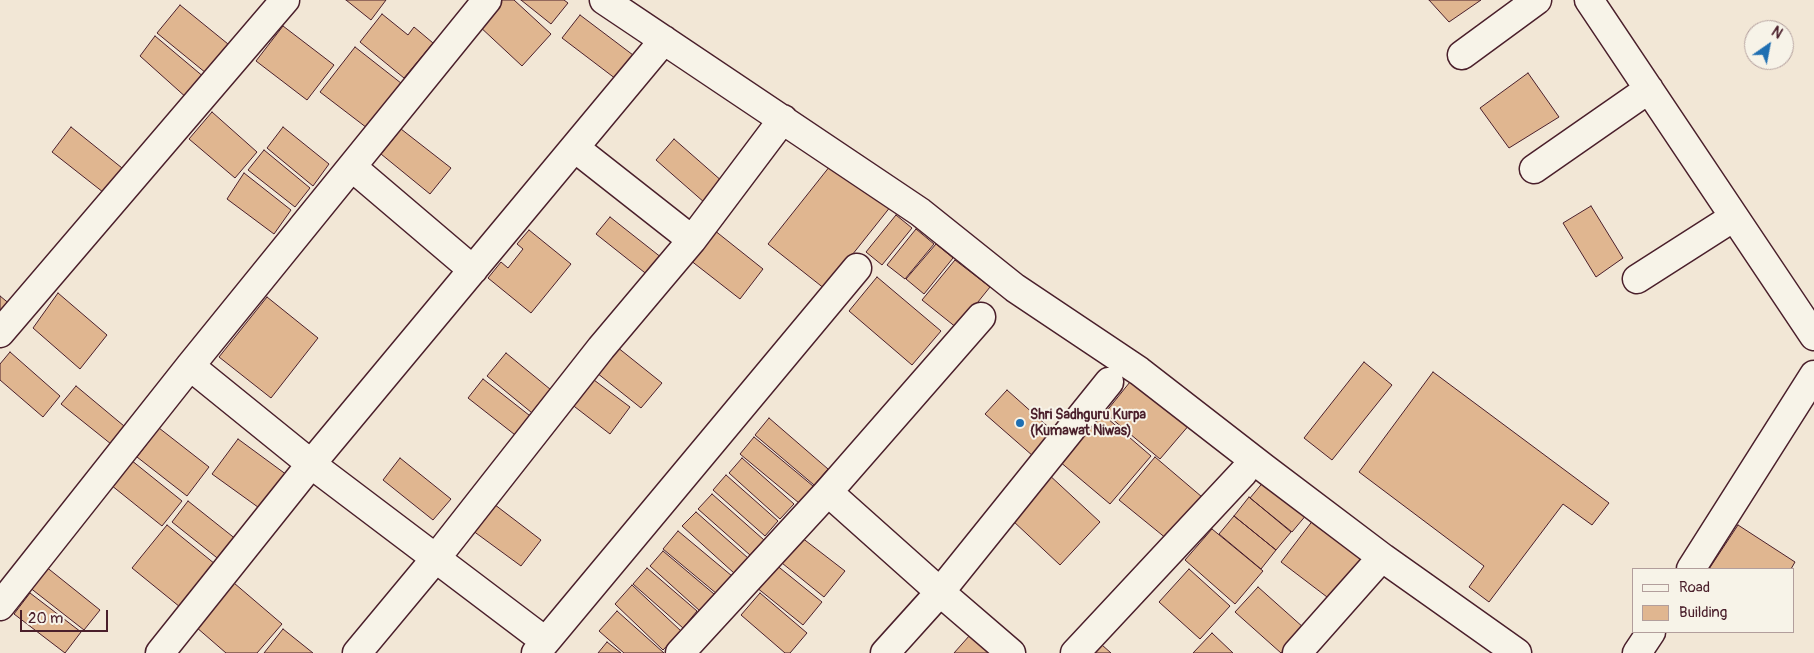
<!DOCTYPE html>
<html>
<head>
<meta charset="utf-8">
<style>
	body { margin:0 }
	#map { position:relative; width:1814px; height:653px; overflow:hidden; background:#f2e7d6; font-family:Pangolin,sans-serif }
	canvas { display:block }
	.legend { position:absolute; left:1632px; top:568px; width:162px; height:65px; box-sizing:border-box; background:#f7f3e8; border:1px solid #b29e9c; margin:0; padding:6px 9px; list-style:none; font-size:15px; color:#4a1f2b }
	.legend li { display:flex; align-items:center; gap:10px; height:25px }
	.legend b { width:25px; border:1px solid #b29e9c }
	.north { position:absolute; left:1744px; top:20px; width:50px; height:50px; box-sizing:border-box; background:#f7f3e8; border:1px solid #b29e9c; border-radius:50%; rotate:33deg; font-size:14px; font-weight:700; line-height:20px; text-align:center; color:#4a1f2b }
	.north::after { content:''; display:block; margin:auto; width:18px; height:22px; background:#1f6fb2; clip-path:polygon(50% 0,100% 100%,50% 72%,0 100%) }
	.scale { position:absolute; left:20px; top:610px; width:88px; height:22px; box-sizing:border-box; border:2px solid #4a1f2b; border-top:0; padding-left:6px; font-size:15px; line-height:18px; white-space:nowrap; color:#4a1f2b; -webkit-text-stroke:4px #f7f3e8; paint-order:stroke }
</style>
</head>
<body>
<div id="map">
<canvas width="1814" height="653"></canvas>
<ul class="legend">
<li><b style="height:6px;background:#f7f3e8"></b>Road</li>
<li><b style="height:14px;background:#e0b690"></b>Building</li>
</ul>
<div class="north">N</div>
<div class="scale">20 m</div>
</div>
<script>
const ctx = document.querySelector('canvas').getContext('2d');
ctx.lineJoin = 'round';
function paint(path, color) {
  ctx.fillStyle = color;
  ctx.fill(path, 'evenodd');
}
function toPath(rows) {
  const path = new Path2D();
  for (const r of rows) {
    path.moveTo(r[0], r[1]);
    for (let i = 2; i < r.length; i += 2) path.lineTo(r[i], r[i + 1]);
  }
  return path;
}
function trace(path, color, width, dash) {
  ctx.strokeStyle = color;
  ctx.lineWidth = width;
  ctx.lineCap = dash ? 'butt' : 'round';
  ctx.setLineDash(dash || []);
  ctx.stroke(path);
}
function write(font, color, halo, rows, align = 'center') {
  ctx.font = font + ' Pangolin,sans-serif';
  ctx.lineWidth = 4;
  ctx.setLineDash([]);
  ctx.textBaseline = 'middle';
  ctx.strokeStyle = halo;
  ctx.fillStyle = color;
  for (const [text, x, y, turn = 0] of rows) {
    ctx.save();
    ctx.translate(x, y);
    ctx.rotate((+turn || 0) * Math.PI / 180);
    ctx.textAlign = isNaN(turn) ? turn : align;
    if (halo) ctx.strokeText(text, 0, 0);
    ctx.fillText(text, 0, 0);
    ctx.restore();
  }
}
const building = toPath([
	[346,0,386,0,371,20,346,0],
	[501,0,514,0,551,34,522,66,478,25,501,0],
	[521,0,564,0,568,3,551,24,521,0],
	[1429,0,1481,0,1449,22,1429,0],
	[180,5,228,44,206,73,157,33,180,5],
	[382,14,408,35,414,27,433,43,404,78,360,42,382,14],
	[580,15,633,55,616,79,562,38,580,15],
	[283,26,334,65,307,100,256,61,283,26],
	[155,36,205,78,188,99,140,56,155,36],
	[355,47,406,87,371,131,320,92,355,47],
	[1528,73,1559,117,1509,148,1480,108,1528,73],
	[212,112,257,152,235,178,189,139,212,112],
	[71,127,127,172,108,196,52,152,71,127],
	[283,127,329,164,313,186,267,148,283,127],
	[401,129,451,168,430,194,381,154,401,129],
	[674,139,723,182,705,203,656,160,674,139],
	[264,150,310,188,295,207,248,170,264,150],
	[834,161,891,206,825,289,768,244,834,161],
	[244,173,291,210,274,234,227,199,244,173],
	[1591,206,1623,258,1596,277,1563,223,1591,206],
	[896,215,912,228,882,265,866,252,896,215],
	[610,217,662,258,649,276,596,234,610,217],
	[916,229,934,244,905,279,887,265,916,229],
	[529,230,571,264,531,313,488,278,501,262,508,268,523,249,517,244,529,230],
	[714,230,763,269,740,299,690,260,714,230],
	[936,244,953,258,924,294,906,279,936,244],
	[955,260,990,287,957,328,922,300,955,260],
	[877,277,941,331,912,365,849,311,877,277],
	[58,293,107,335,80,369,33,328,58,293],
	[0,296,11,305,0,319,0,296],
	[267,297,318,338,271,398,219,357,267,297],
	[612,343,662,383,641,408,592,369,612,343],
	[10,352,60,396,43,417,0,380,0,364,10,352],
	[506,353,556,394,537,417,487,376,506,353],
	[1364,362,1392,385,1332,460,1304,438,1364,362],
	[1433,372,1609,503,1592,525,1563,504,1489,602,1469,587,1484,566,1359,472,1433,372],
	[586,374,630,407,610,434,566,400,586,374],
	[1134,377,1190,424,1160,459,1105,413,1134,377],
	[483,379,534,419,519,438,468,398,483,379],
	[76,386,124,426,111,444,61,404,76,386],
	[1007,390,1054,432,1033,456,985,414,1007,390],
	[1100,412,1151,456,1110,504,1059,461,1100,412],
	[769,418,828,469,814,485,755,435,769,418],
	[159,428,209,467,187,496,137,457,159,428],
	[754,437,813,486,799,503,740,454,754,437],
	[238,439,287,475,262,510,212,474,238,439],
	[1155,457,1202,497,1167,539,1119,500,1155,457],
	[400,458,451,499,433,520,383,480,400,458],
	[742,458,794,504,780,519,729,473,742,458],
	[131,460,182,501,162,526,111,485,131,460],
	[1047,473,1100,522,1060,565,1012,520,1047,473],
	[726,475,778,521,765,536,713,490,726,475],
	[1265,480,1307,514,1292,532,1250,498,1265,480],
	[712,494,764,540,750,555,698,509,712,494],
	[1249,497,1291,532,1276,550,1234,516,1249,497],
	[486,498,541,540,521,566,465,525,486,498],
	[188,501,237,540,221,561,172,522,188,501],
	[696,512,748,558,734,573,682,526,696,512],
	[1317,515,1367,553,1331,600,1281,562,1317,515],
	[1234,516,1276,550,1261,569,1219,534,1234,516],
	[167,525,215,564,180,607,132,568,167,525],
	[1738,525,1795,562,1791,569,1709,569,1738,525],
	[1212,529,1263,571,1235,604,1185,560,1212,529],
	[678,531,732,576,717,594,663,549,678,531],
	[797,534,845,571,824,597,777,559,797,534],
	[663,551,714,594,700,611,650,566,663,551],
	[775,564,822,602,803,625,756,587,775,564],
	[45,566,100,610,84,630,29,587,45,566],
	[647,568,697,611,683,628,633,584,647,568],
	[1189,569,1230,606,1200,639,1159,602,1189,569],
	[234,583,282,624,257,653,226,653,196,627,234,583],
	[632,585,681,631,663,650,615,604,632,585],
	[1258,587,1304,628,1281,653,1235,612,1258,587],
	[30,593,81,632,65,653,14,614,30,593],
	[760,593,807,633,790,653,785,653,741,615,760,593],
	[617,611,664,653,624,653,599,631,617,611],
	[283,629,313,653,264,653,283,629],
	[1212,633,1233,653,1193,653,1212,633],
	[970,635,990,653,954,653,970,635],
	[607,642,621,653,598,653,607,642],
	[1102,645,1111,653,1095,653,1102,645]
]);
paint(building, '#e0b690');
trace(building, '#4a1f2b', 1);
const minor = toPath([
	[604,0,920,212,1015,288,1139,371,1264,468,1383,558,1517,653],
	[1589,0,1814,336],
	[1462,55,1537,0],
	[575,148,692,240],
	[352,167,473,270],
	[1534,169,1649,89],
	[1637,279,1734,217],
	[0,333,285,0],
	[190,366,311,464,545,641],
	[828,492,981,317],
	[1691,569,1814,375],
	[0,606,190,366,487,0],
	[160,653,311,464,664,40],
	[357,653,436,558,601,348,692,240,783,119],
	[536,653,857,268],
	[680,653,828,492,940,592,1011,653],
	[885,653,940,592,1109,382],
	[1075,653,1243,473],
	[1297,653,1375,565],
	[1637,653,1651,632]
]);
trace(minor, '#4a1f2b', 31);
trace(minor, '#f7f3e8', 28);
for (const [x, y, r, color] of [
	[1020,423,5,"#1f6fb2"]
]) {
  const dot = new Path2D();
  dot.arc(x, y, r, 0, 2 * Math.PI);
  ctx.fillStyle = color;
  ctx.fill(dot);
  trace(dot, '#f7f3e8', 2);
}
write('bold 14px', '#4a1f2b', '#f7f3e8', [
	["Shri Sadhguru Kurpa",1030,415],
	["(Kumawat Niwas)",1030,431]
], 'left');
</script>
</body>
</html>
